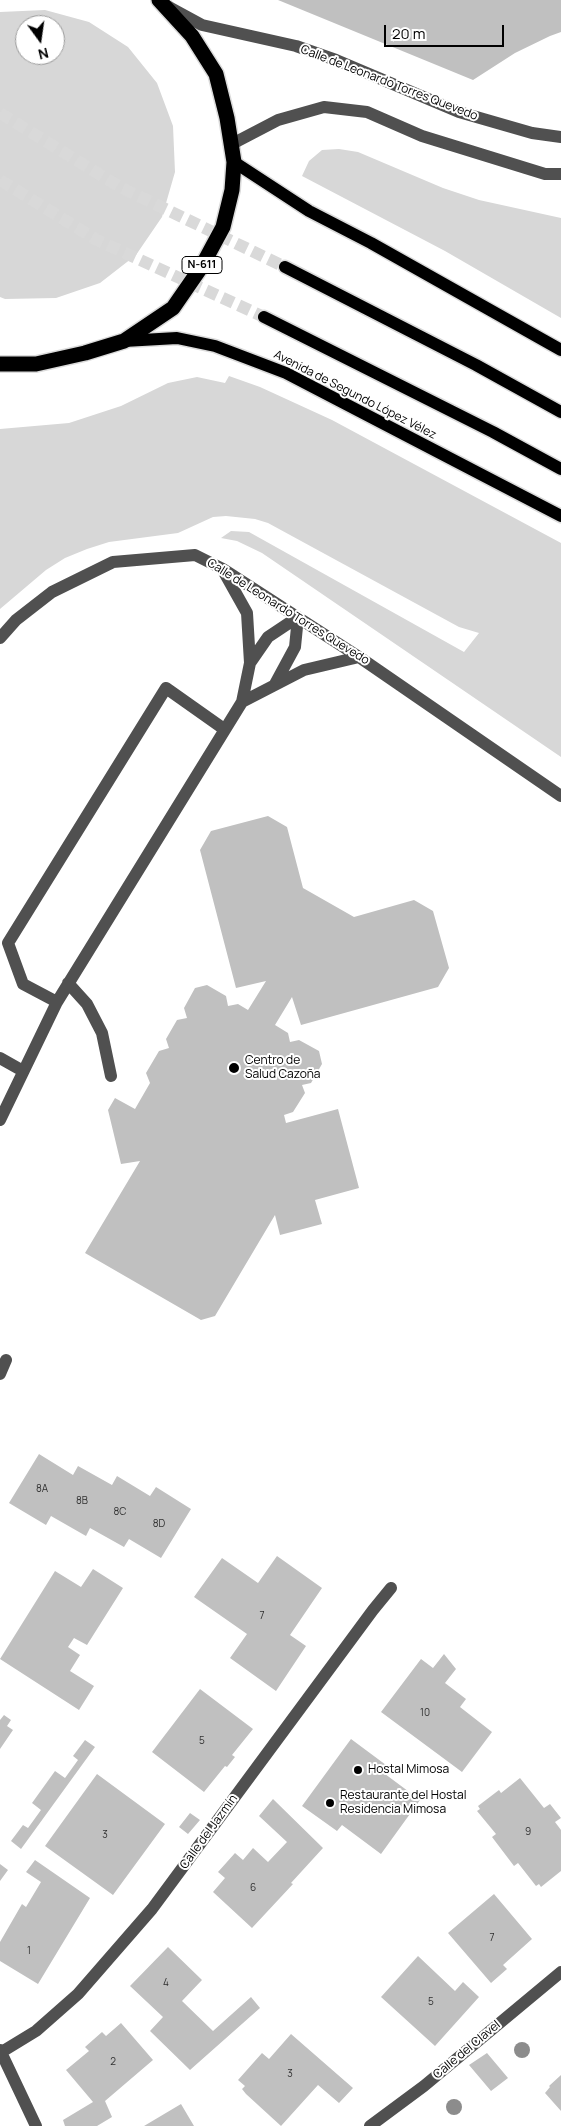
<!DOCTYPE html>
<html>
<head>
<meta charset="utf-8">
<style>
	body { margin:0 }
	#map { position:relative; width:561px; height:2126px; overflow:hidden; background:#fff; font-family:Manrope,sans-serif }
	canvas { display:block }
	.north { position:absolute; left:15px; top:15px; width:50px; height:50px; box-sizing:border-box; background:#fff; border:1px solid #999; border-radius:50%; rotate:166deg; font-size:14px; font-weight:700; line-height:20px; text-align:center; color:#000 }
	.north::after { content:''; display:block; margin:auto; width:18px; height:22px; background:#000; clip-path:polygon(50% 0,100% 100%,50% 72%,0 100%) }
	.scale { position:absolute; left:384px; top:25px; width:120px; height:22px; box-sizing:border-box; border:2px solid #000; border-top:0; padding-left:6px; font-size:15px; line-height:18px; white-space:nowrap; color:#000; -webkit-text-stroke:4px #fff; paint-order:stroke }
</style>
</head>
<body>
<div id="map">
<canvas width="561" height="2126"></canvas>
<div class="north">N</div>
<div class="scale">20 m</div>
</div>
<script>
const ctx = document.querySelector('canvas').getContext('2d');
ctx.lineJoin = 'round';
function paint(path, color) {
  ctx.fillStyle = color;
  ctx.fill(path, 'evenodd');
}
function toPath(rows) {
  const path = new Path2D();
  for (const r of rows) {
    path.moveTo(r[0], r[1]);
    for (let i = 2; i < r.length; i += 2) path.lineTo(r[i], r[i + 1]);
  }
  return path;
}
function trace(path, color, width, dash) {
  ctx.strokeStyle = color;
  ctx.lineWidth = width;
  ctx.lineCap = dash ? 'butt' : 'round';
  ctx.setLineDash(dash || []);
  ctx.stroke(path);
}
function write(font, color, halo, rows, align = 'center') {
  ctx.font = font + ' Manrope,sans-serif';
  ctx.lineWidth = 4;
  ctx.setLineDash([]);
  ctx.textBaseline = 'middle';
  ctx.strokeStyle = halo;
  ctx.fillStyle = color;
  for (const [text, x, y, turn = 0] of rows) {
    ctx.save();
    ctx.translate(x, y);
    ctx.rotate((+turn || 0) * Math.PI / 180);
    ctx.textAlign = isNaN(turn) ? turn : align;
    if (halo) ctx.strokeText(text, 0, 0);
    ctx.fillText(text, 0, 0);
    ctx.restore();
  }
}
paint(toPath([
	[45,10,89,22,128,47,157,83,173,126,175,172,162,217,136,255,100,283,56,298,5,299,0,297,0,12],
	[25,25,55,25,55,55,25,55],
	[339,149,358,152,443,188,479,200,561,218,561,318,445,251,302,176,309,161,322,150],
	[229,376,260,387,332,420,561,543,561,757,262,553,237,541,221,538,231,531,249,532,464,652,479,633,459,627,268,523,255,519,226,516,213,517,178,533,109,542,87,549,65,558,46,570,0,609,0,429,69,423,121,406,168,383,197,377,225,383]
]), '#d7d7d7');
paint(toPath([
	[278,0,561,0,561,32,550,36,515,53,473,80],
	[268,816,287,827,303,888,354,917,414,900,433,911,449,968,438,987,301,1025,292,997,275,1025,288,1033,290,1042,299,1040,319,1051,322,1064,311,1083,302,1085,305,1093,293,1112,284,1115,286,1123,338,1109,359,1188,315,1200,322,1224,280,1235,275,1215,215,1316,201,1320,85,1253,140,1161,121,1164,108,1110,115,1098,135,1109,150,1083,146,1073,159,1051,169,1048,166,1039,177,1020,187,1018,184,1008,195,988,207,985,226,996,228,1006,238,1004,248,1010,266,981,236,988,200,850,211,831],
	[39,1454,73,1475,78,1466,112,1485,117,1476,150,1496,156,1487,191,1509,161,1558,129,1539,124,1547,90,1528,86,1536,51,1516,46,1525,9,1503],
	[277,1556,322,1588,290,1635,306,1646,276,1691,230,1658,247,1634,194,1597,222,1558,258,1583],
	[93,1569,123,1588,87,1645,74,1638,68,1647,80,1655,70,1671,94,1686,79,1710,0,1659,55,1571,81,1587],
	[444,1654,456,1669,445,1683,466,1699,460,1707,492,1732,462,1772,381,1712,421,1659,433,1668],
	[200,1689,253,1729,232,1755,235,1757,227,1767,225,1766,204,1792,152,1752],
	[4,1715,11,1720,7,1726,13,1730,0,1749,0,1720],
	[351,1739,386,1765,381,1771,420,1800,381,1854,342,1825,337,1831,302,1806],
	[85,1740,95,1747,21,1849,11,1841,23,1825,28,1828,41,1810,32,1803,55,1771,65,1778,78,1760,73,1756],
	[97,1774,165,1824,113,1895,45,1846],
	[520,1778,544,1808,550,1804,561,1818,555,1822,561,1830,561,1871,541,1887,539,1884,536,1886,518,1863,514,1866,492,1837,496,1834,477,1811,480,1809,478,1806,499,1790,501,1793],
	[273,1799,323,1848,291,1883,293,1884,252,1928,213,1892,225,1878,218,1872,235,1853,243,1860,253,1848,268,1862,287,1842,259,1816],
	[190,1813,200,1820,188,1834,179,1827],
	[35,1860,90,1898,38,1984,0,1961,0,1942,22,1904,26,1907,41,1882,26,1872],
	[0,1864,8,1870,0,1881],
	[494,1894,532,1939,503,1965,507,1969,491,1983,448,1933],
	[168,1947,202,1980,182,2001,213,2031,251,1997,260,2008,190,2070,150,2031,163,2017,130,1986],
	[418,1956,455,1991,463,1982,479,1997,435,2046,381,1997],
	[121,2023,153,2060,105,2101,112,2117,97,2126,65,2126,63,2120,93,2102,66,2070,89,2051,85,2047,102,2032,106,2036],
	[291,2034,353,2088,339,2103,318,2085,281,2126,246,2094,242,2089,245,2086,238,2080,262,2053,269,2059],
	[487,2053,508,2078,491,2091,469,2065],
	[561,2075,561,2111,545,2093,550,2087,549,2086],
	[181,2104,194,2126,144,2126]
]), '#c0c0c0');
trace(toPath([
	[0,113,120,187,285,267],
	[0,180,97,240,264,317]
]), '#d9d9d9', 12, [12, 6]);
const major = toPath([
	[234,162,309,211,371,243,561,350],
	[285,267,476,365,561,412],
	[264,317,493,432,561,469],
	[124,341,177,338,215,346,286,373,561,516]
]);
const highway = toPath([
	[0,364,36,364,85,353,124,341,173,308,202,266,223,227,232,190,234,162,227,118,216,74,192,36,159,0]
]);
trace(major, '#dbdbdb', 15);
trace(highway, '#dbdbdb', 18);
trace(toPath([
	[167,6,202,25,296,46,336,60,459,112,532,133,561,137],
	[232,144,278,120,324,107,367,112,422,136,545,174,561,174],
	[224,572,247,613,250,663],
	[0,638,16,620,52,592,113,562,195,555,223,569,359,657,561,796],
	[275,684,295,647,298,617],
	[242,702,304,670,359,657],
	[224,729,166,688,8,943,23,984,57,1002,242,702,250,663,268,637,298,617],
	[68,983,87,1004,102,1033,111,1076],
	[0,1058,23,1071],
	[0,1120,57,1002],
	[0,1374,6,1360],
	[0,2050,36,2126],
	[0,2053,36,2031,78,1994,152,1909,373,1610,391,1588],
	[370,2126,424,2086,561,1972]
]), '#505050', 12);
trace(major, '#000', 12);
trace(highway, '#000', 15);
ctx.fillStyle = '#8c8c8c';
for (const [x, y] of [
	[522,2050],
	[454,2107]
]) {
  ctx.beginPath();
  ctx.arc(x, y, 8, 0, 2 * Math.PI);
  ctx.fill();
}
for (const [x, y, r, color] of [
	[234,1068,6,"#000"],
	[358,1770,5,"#000"],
	[330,1803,5,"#000"]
]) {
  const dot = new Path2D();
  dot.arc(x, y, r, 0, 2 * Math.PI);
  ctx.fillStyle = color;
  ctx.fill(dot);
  trace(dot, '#fff', 2);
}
write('10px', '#303030', null, [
	["8A",42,1489],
	["8B",82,1501],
	["8C",120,1512],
	["8D",159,1524],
	["7",262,1616],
	["10",425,1713],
	["5",202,1741],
	["9",528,1832],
	["3",105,1835],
	["6",253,1888],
	["7",492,1938],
	["1",29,1951],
	["4",166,1983],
	["5",431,2002],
	["2",113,2062],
	["3",290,2074]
]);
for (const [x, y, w] of [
	[202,265,40]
]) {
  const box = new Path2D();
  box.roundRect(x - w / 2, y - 8.5, w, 17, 4);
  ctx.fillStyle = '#fff';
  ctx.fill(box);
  trace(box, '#000', 1);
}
write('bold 11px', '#000', null, [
	["N-611",202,265]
]);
write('12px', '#000', '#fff', [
	["Calle de Leonardo Torres Quevedo",389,83,21],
	["Avenida de Segundo López Vélez",355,395,27],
	["Calle de Leonardo Torres Quevedo",288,612,32],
	["Calle del Jazmín",209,1832,-54],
	["Calle del Clavel",467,2050,-40]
]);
write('12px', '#000', '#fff', [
	["Centro de",245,1061],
	["Salud Cazoña",245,1075],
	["Hostal Mimosa",368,1770],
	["Restaurante del Hostal",340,1796],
	["Residencia Mimosa",340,1810]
], 'left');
</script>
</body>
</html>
